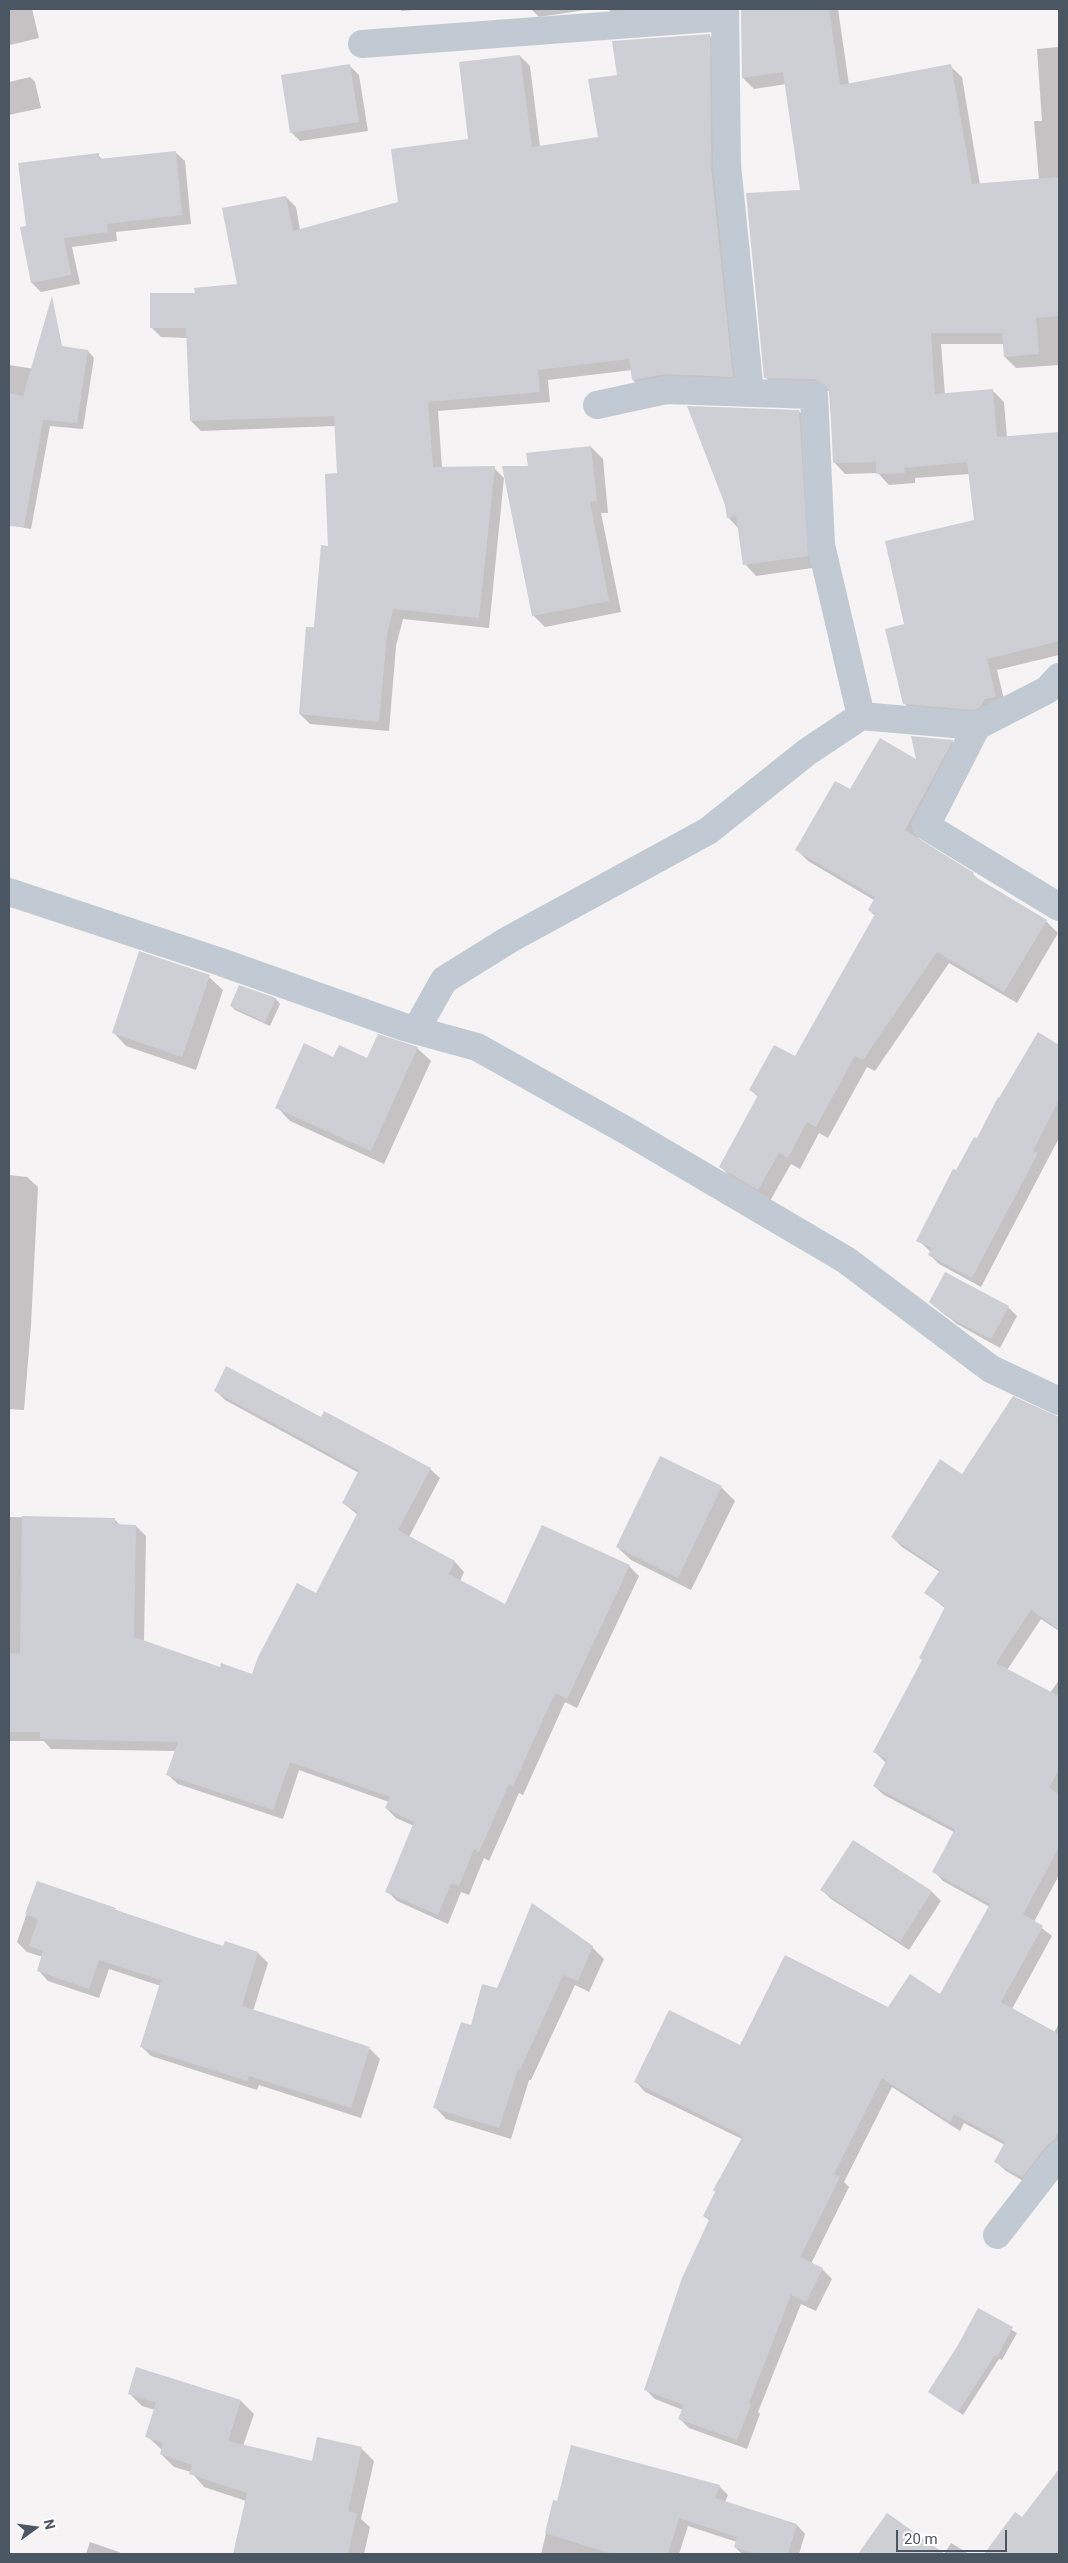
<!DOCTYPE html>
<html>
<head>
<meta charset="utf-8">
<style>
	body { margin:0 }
	#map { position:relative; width:1068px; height:2563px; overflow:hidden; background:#f5f3f3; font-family:Roboto,sans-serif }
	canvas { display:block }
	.frame { position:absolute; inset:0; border:10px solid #4a5661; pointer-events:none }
	.north { position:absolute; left:10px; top:2503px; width:50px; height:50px; -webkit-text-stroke:4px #fff; paint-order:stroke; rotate:76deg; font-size:14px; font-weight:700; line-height:20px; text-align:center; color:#4a5661 }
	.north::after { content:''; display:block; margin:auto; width:18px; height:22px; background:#4a5661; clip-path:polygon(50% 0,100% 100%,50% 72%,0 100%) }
	.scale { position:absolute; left:896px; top:2530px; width:111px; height:22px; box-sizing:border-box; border:2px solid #4a5661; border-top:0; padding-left:6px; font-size:15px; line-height:18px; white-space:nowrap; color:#4a5661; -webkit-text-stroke:4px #fff; paint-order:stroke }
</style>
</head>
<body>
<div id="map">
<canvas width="1068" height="2563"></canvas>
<div class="frame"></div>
<div class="north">N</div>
<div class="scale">20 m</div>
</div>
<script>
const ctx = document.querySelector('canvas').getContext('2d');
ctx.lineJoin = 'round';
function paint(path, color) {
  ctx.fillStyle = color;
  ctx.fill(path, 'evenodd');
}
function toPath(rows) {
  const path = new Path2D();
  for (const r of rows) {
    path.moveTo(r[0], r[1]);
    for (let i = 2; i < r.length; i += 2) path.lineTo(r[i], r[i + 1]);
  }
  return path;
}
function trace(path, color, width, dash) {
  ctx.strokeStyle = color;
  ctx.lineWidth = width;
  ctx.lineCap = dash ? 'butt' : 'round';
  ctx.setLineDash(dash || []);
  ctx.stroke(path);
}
paint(toPath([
	[9,9,32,9,39,38,10,45],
	[399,9,422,9,402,11],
	[531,9,592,9,539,17],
	[608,9,726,9,619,21],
	[742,9,838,9,849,85,950,66,962,77,980,185,1039,180,1034,121,1042,121,1037,49,1059,47,1059,365,1016,368,1005,357,1004,344,941,344,945,395,993,391,1004,402,1007,438,1059,434,1059,655,997,670,1006,708,991,718,915,715,904,703,906,625,976,521,970,474,915,478,915,483,889,485,878,473,845,474,834,462,829,391,777,388,765,377,801,192,786,84,754,89,743,78],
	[709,35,719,45,742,386,643,390,633,380,632,370,548,380,550,402,438,411,442,468,494,468,504,478,489,628,403,619,396,646,389,731,310,724,300,714,330,547,338,474,335,426,201,431,191,421,188,338,161,337,151,327,196,294,239,285,286,197,296,207,300,230,399,202,470,140,520,56,530,66,540,147,599,138,618,76],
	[350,66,359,75,368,131,300,141,291,132],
	[30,77,35,82,41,108,9,115,9,82],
	[175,152,185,161,191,224,116,232,117,241,72,247,80,284,41,292,32,283,27,227,98,155,103,160],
	[88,351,94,358,83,429,50,426,31,529,9,525,9,365,47,371],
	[799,411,810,423,819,567,756,576,745,564,739,529,728,517],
	[591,447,603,459,608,513,601,513,621,612,545,627,533,615,529,467],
	[952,741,964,752,918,839,973,874,980,881,1046,921,1058,933,1017,1003,949,963,875,1071,867,1067,828,1138,819,1133,800,1169,791,1164,770,1201,732,1179,721,1167,758,1097,751,1090,795,1058,875,916,869,910,874,900,808,861,796,849,850,791,918,762],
	[209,977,223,990,196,1070,126,1046,113,1032],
	[240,987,276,999,280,1004,270,1026,235,1010,231,1006],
	[1039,1034,1059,1046,1059,1138,981,1287,939,1264,930,1255,931,1252,918,1240],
	[417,1048,431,1061,384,1164,290,1121,277,1107,334,1059,368,1060],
	[9,1175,27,1177,38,1187,31,1325,24,1410,9,1409],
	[930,1302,1008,1307,1017,1316,1000,1348,957,1324],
	[215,1390,322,1418,430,1469,440,1478,409,1537,455,1562,464,1572,460,1581,506,1606,629,1566,639,1576,577,1708,565,1702,523,1795,519,1793,489,1861,484,1858,469,1895,461,1892,448,1924,397,1901,387,1891,414,1826,396,1818,386,1808,389,1802,299,1770,283,1819,178,1784,168,1775,176,1751,51,1749,44,1741,9,1741,9,1517,114,1519,121,1526,136,1526,146,1536,144,1641,220,1669,253,1676,316,1594,358,1515,343,1503,359,1473,225,1400],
	[1013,1398,1059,1418,1059,1631,1041,1619,1007,1670,1050,1693,1059,1680,1059,1875,1034,1922,1052,1936,1012,2009,1054,2033,1059,2023,1059,2153,1032,2186,1006,2171,996,2162,1005,2145,964,2123,960,2131,892,2087,844,2182,849,2187,811,2264,822,2269,832,2279,816,2311,801,2304,758,2412,760,2414,747,2449,689,2428,679,2418,683,2410,655,2399,645,2389,710,2221,704,2216,742,2139,645,2092,636,2082,740,2047,940,1996,990,1907,943,1881,934,1871,954,1832,884,1795,874,1786,886,1763,875,1752,923,1660,946,1609,926,1593,940,1572,902,1547,892,1537,962,1475],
	[721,1487,735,1501,691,1590,631,1560,617,1547],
	[853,1841,932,1892,941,1901,909,1950,831,1899,822,1890],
	[37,1883,224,1947,226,1943,258,1953,268,1963,253,2011,370,2049,380,2059,361,2118,259,2085,257,2090,151,2056,141,2046,161,1986,109,1969,99,1998,48,1981,38,1970,43,1957,27,1952,17,1942],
	[592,1947,604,1959,589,1992,575,1985,531,2080,529,2080,511,2139,446,2119,435,2107,471,2027,498,1989],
	[979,2309,1017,2333,1002,2360,999,2359,963,2415,930,2392,960,2346],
	[137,2368,241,2401,254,2414,243,2446,313,2462,361,2448,374,2461,361,2519,370,2527,364,2554,234,2554,246,2501,204,2487,191,2472,174,2467,161,2454,162,2450,147,2436,155,2410,142,2406,129,2393],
	[719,2486,728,2495,725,2502,797,2525,805,2534,799,2554,742,2554,735,2547,737,2542,688,2526,679,2554,541,2554,554,2501],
	[1047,2487,1059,2497,1059,2554,985,2554,1015,2514,1022,2519],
	[888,2514,943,2554,874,2554,866,2546],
	[90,2542,119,2552,122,2554,86,2554],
	[951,2543,969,2554,944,2554]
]), '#0003');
paint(toPath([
	[741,9,829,9,840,85,951,64,972,184,1059,177,1059,316,1036,318,1039,354,1004,357,1002,333,931,333,935,394,993,389,997,437,1059,432,1059,641,987,659,996,697,985,699,980,707,974,710,903,704,885,629,904,624,885,541,974,520,967,462,904,468,905,473,876,474,876,462,833,463,830,394,827,387,815,379,764,378,746,193,800,190,783,72,742,78],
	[710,34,711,167,733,377,666,374,632,380,629,359,538,370,540,392,428,402,433,467,495,466,479,618,393,609,387,635,379,722,299,714,306,627,314,627,321,545,328,546,325,474,337,473,334,416,190,421,186,328,150,328,150,293,195,293,194,288,237,284,222,208,286,196,293,231,398,202,391,149,468,139,459,62,520,55,532,147,598,137,588,79,617,75,612,41],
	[350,64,359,122,290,133,281,75],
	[176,151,182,215,107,224,108,232,64,238,71,275,31,283,20,227,26,226,18,163,99,153,99,159],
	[52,296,62,346,88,350,77,423,43,420,24,527,9,526,9,393,23,396],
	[687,406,799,410,808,556,743,565,736,516,727,518,725,505],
	[591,446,597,501,590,502,609,601,532,616,502,466,528,466,526,453],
	[911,736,953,740,905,830,974,873,972,875,1047,920,1004,992,937,952,863,1060,855,1056,816,1127,807,1122,788,1158,779,1153,758,1190,719,1167,758,1095,749,1090,774,1045,795,1056,875,914,868,910,875,897,795,850,835,781,850,789,880,738,916,759],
	[139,951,210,975,182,1057,112,1033],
	[239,985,276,998,265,1022,230,1006],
	[1038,1032,1059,1045,1059,1100,1033,1151,1038,1153,972,1278,928,1255,932,1248,916,1241,953,1169,956,1170,974,1137,977,1138,998,1097,999,1098],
	[378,1034,418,1047,371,1151,275,1108,304,1043,333,1057,339,1045,367,1058],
	[945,1272,1009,1306,991,1339,946,1316,929,1302],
	[226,1366,321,1417,324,1411,431,1468,398,1530,455,1561,449,1574,505,1604,542,1525,630,1565,567,1699,555,1693,513,1786,509,1784,479,1852,474,1849,459,1886,451,1883,438,1915,385,1892,414,1822,385,1808,390,1797,290,1762,273,1810,166,1775,178,1742,40,1739,40,1732,9,1732,9,1653,20,1654,22,1516,115,1518,115,1524,136,1525,134,1637,220,1667,221,1663,252,1674,258,1657,297,1583,316,1593,358,1512,342,1503,359,1470,214,1391],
	[1013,1396,1059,1417,1059,1630,1031,1610,996,1663,1059,1696,1059,1769,1049,1788,1059,1794,1059,1847,1023,1914,1043,1926,1001,2002,1059,2034,1059,2131,1054,2140,1047,2145,1022,2177,994,2162,1005,2142,954,2114,950,2122,882,2078,834,2174,840,2177,800,2257,823,2268,806,2302,791,2295,749,2403,751,2404,737,2440,678,2419,684,2405,644,2390,682,2278,709,2220,703,2216,715,2192,713,2190,743,2136,634,2082,669,2010,740,2045,785,1955,888,2007,910,1974,940,1994,990,1904,932,1872,955,1829,873,1786,887,1759,873,1752,922,1660,919,1658,945,1607,924,1593,940,1570,891,1537,940,1459,962,1474],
	[660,1456,722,1486,678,1578,616,1547],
	[853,1840,932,1891,900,1942,820,1890],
	[37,1881,116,1908,115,1910,223,1946,225,1941,258,1952,242,2006,370,2047,351,2108,249,2076,247,2081,140,2047,161,1980,99,1960,89,1989,37,1971,43,1951,29,1946,38,1919,25,1914],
	[532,1903,593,1946,578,1981,563,1975,520,2070,518,2069,499,2128,433,2108,461,2022,471,2025,482,1984,497,1988],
	[978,2308,1013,2327,997,2357,995,2355,958,2412,928,2392,958,2345],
	[136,2367,241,2400,228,2441,312,2461,317,2437,362,2447,348,2511,357,2513,348,2554,233,2554,247,2493,189,2474,192,2465,160,2454,163,2443,145,2437,156,2403,128,2394],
	[571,2445,720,2485,715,2498,797,2524,788,2554,756,2554,734,2547,737,2537,679,2518,668,2554,612,2554,545,2533,553,2500,557,2501],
	[1059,2469,1059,2554,984,2554,1015,2512,1022,2517],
	[887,2513,945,2554,858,2554]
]), '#cdcfd5');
trace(toPath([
	[725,9,727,165,750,393],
	[362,44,725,17],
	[597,405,666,390,814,395,821,545,861,716,977,726,1047,690,1059,677],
	[977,726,926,826,1059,907],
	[9,892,218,961,404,1027,477,1047,627,1131,846,1260,991,1369,1059,1401],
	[416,1030,444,980,510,939,708,831,807,752,861,716],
	[997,2235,1059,2155]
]), '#c1cad2', 28);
</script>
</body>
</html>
